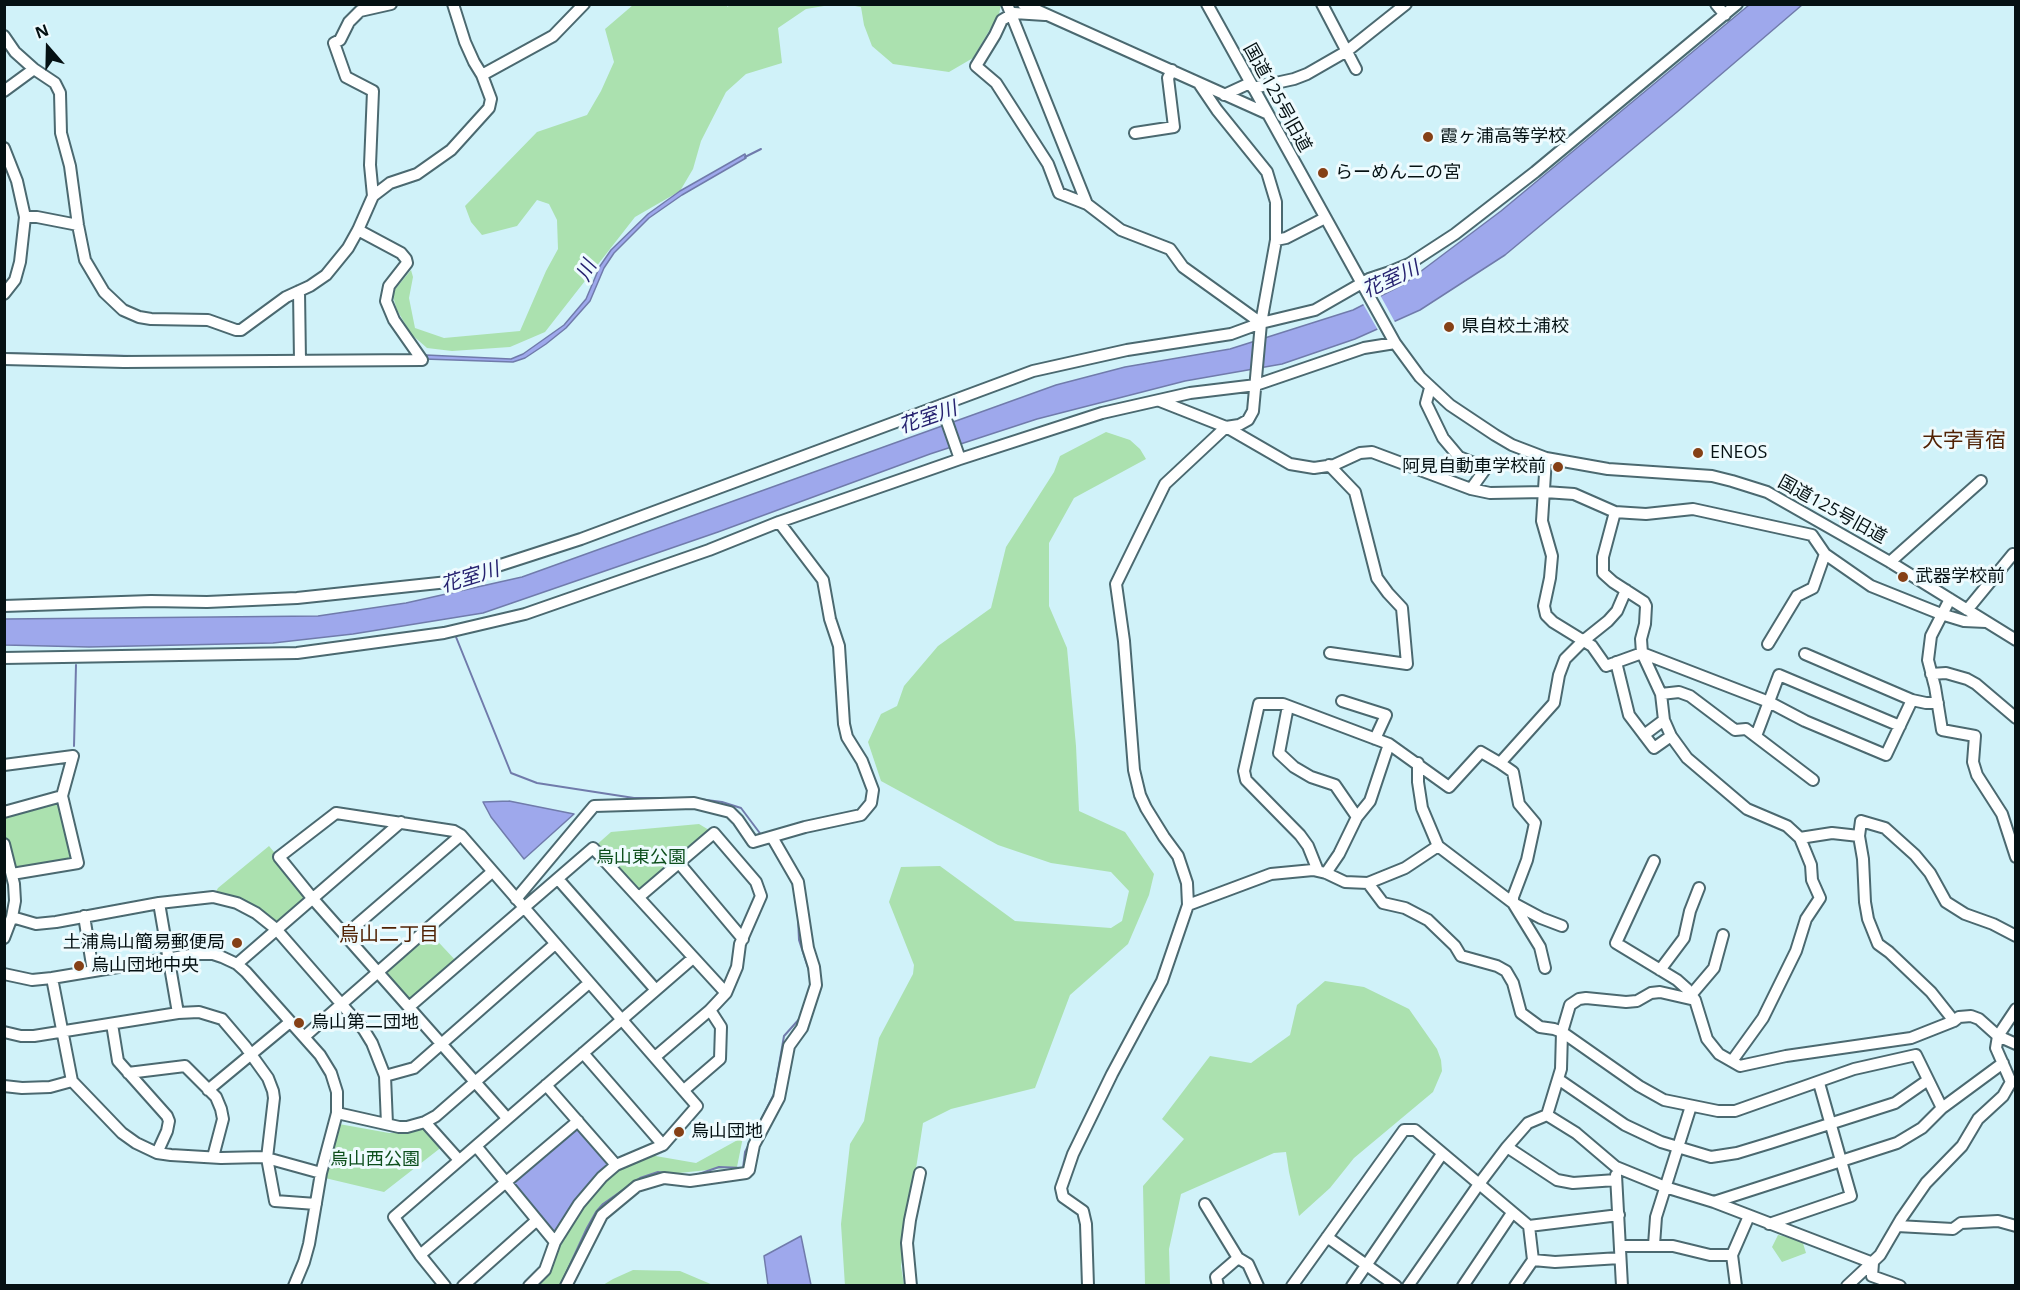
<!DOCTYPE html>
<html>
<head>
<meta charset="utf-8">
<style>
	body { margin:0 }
	#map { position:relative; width:2020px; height:1290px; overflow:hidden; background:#d0f2f9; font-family:"Open Sans",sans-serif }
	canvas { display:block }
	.frame { position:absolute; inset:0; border:6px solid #051113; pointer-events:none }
	.north { position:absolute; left:18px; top:18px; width:60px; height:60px; -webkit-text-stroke:4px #eefbfe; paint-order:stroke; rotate:340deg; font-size:16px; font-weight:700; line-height:24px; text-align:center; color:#051113 }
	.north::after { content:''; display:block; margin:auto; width:21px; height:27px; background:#051113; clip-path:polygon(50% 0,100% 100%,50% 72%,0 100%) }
</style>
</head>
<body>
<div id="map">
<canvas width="2020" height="1290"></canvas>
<div class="frame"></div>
<div class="north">N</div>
</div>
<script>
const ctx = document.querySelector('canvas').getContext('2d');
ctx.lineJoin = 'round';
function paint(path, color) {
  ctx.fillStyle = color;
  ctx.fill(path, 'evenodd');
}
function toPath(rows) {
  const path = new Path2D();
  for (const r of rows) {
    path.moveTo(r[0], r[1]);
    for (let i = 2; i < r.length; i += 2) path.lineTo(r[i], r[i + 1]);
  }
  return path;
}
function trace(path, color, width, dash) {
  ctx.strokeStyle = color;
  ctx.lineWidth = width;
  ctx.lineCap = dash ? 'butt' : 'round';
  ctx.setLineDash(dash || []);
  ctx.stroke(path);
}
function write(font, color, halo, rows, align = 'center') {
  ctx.font = font + ' "Open Sans","Noto Sans JP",sans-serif';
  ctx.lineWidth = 6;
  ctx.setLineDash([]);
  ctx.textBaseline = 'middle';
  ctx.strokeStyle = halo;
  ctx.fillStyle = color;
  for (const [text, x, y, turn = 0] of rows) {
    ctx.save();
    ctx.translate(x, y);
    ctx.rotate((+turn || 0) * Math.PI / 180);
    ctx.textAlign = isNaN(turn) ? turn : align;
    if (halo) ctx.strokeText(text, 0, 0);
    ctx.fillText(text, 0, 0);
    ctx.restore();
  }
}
paint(toPath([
	[725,4,728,7,729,4,830,5,806,9,778,28,782,63,746,74,726,92,701,141,693,169,680,191,635,217,545,332,510,347,452,351,427,348,411,334,397,310,392,293,411,270,413,277,409,298,415,328,444,338,520,331,546,271,558,249,557,220,549,204,537,200,517,226,482,235,471,222,465,206,537,132,587,115,601,91,614,62,605,29,633,5],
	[849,5,1001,5,999,14,973,58,949,72,893,64,872,46,864,25,861,7],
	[1106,432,1130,440,1140,449,1146,459,1074,498,1049,543,1049,606,1067,648,1076,746,1079,811,1125,832,1154,874,1149,895,1128,944,1070,995,1035,1088,951,1109,923,1123,901,1266,904,1285,845,1286,841,1224,850,1144,864,1121,879,1038,913,974,914,965,889,902,901,867,940,866,1015,921,1111,928,1122,921,1129,891,1111,872,1051,863,998,845,881,781,868,742,881,714,897,706,904,686,938,646,991,608,1006,547,1054,472,1060,456],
	[62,796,78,863,12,874,5,844,4,812],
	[699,824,714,833,639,897,593,848,611,832],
	[269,846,313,899,276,929,266,920,213,897,218,888],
	[429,932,457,962,415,999,408,1000,383,972],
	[1325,981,1364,987,1409,1009,1437,1049,1441,1060,1442,1071,1433,1092,1354,1158,1330,1188,1299,1216,1289,1172,1286,1152,1274,1153,1181,1194,1169,1249,1170,1285,1145,1285,1143,1186,1184,1139,1162,1119,1210,1056,1251,1063,1290,1035,1297,1005],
	[339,1124,389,1133,410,1133,426,1127,443,1146,384,1192,325,1178],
	[743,1137,737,1167,640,1177,595,1226,569,1285,529,1286,545,1270,555,1242,602,1177,644,1154,696,1163],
	[1778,1235,1802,1240,1806,1253,1782,1262,1772,1247],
	[633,1270,680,1271,713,1285,603,1285,613,1279]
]), '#abe1af');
const water = toPath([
	[1749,5,1802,5,1677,112,1505,255,1420,310,1355,339,1282,364,1185,381,1037,419,930,454,718,532,483,613,353,634,273,643,89,647,5,645,5,619,318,616,406,603,522,577,1056,385,1125,367,1230,349,1353,310,1404,284,1501,211,1749,5],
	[745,154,746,158,682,195,649,218,614,253,604,268,590,301,566,328,546,344,525,358,513,362,424,359,5,357,5,353,144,356,426,355,511,359,523,354,564,325,586,299,600,266,611,250,648,214,680,191,745,154],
	[509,801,574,814,524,859,491,817,483,802,509,801],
	[580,1121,618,1167,602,1177,557,1241,508,1181,580,1121],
	[801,1236,811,1285,768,1285,764,1256,801,1236]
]);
paint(water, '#9ea8ec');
trace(water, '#707bab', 1.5);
paint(toPath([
	[1379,293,1396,324,1379,332,1362,302]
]), '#d0f2f9');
trace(toPath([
	[745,157,761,149],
	[456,637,511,773,537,783,634,798,678,798],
	[74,746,76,665],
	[699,799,722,802,741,808,762,836],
	[768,841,782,865],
	[791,880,795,891],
	[798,918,799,940,809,971],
	[755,1131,774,1094,784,1036,801,1017],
	[693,1176,719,1167,743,1168,745,1152,750,1142],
	[560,1286,587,1228,596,1212,603,1204,640,1178,658,1172,673,1174]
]), '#707bab', 2);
const minor = toPath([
	[1007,4,1087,204],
	[1023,4,1266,113],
	[1207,4,1395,343,1420,377,1450,405,1495,435,1512,445,1546,458,1608,469,1712,476,1732,481,1767,492,1890,562,2016,640],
	[1322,4,1356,69],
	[1716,4,1725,15],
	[1045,15,1014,13,1002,20,995,35,976,66,996,83,1048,164,1059,193,1087,204,1121,230,1170,249,1183,267,1261,323],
	[4,36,15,52,34,69,55,83,60,93,61,133,70,166,78,225,85,260,104,292,123,310,139,317,151,319,208,320,236,330,241,330,286,297,310,286,326,275,348,248,358,230,373,196,370,165,373,91,346,77,334,43,340,40,349,22,360,11,391,4],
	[482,75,553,36,584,4],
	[1253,88,1294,79,1307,74,1347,51,1406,4],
	[4,91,34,69],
	[1224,95,1250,83],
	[1135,133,1174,127,1168,78,1172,70],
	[4,148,17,181,25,217,20,262,15,280,4,294],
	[373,196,390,183,417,174,451,150,489,108,491,99,482,75,474,62,465,42,453,4],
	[25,217,37,217,78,225],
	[358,230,401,253,406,259,407,263,389,286,386,301,394,320,422,360],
	[1276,240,1286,238,1325,218],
	[299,291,300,361],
	[4,359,124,362,422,360],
	[1430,388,1426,403,1443,438,1459,457,1486,468,1471,489],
	[1160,401,1226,427,1290,464,1314,468,1334,465,1360,453,1372,452,1471,489,1490,493,1545,492,1574,494,1615,512,1630,513,1646,514,1693,509,1812,535,1825,554,1871,586,1941,614,1964,621,1986,622],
	[941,405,960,459],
	[1546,458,1542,521,1552,556,1550,578,1544,606,1546,615,1553,622,1592,646,1606,666,1642,653,1769,702,1805,721,1886,755,1912,700,1926,703,1938,703],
	[1329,465,1355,492,1377,578,1388,593,1402,608,1407,664,1330,653],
	[1615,512,1603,557,1603,573,1613,582,1644,602,1646,606,1645,624,1641,639,1642,653,1661,694,1664,720,1671,736,1687,758,1747,809,1787,826,1800,838,1811,865,1812,880,1820,898,1806,919,1796,951,1763,1018,1732,1061],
	[1890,562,1981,481],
	[1950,599,1931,636,1928,660,1935,687,1942,730,1975,736,1973,762,1977,775,2002,814,2016,857],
	[4,606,151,601,207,602,297,598,448,582,581,539,1033,371,1127,350,1231,334,1261,323,1315,310,1369,279,1390,272,1409,264,1455,234,1535,172,1737,4],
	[1967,610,2013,554],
	[1768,644,1797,596,1813,588,1825,554],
	[1805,654,1912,700],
	[4,658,297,653,444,633,525,614,709,550,779,522,960,459,1102,413,1190,393,1256,385,1364,348,1395,343],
	[1616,662,1629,715,1654,748,1671,736],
	[1931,674,1946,673,1967,679,1976,684,2016,718],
	[1661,694,1679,692,1690,696,1735,730,1746,729,1813,780],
	[1342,701,1386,715,1375,739],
	[1288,706,1279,753,1294,767,1311,777,1335,785,1357,817],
	[1644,735,1664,720],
	[1756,736,1779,675,1900,726],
	[1500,763,1513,772,1519,804,1535,823,1527,860,1513,897,1513,903,1540,947,1545,968],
	[4,765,73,756,62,796,78,863,12,874],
	[4,812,62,796],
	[1859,836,1863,859,1865,902,1868,919,1878,944,1889,952,1931,992,1954,1021],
	[1800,838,1832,833,1859,836,1861,821,1885,828,1915,855,1930,873,1946,902,1965,914,1993,924,2016,936],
	[4,844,14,884,15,901,12,917,4,938],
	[1438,846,1513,903,1541,918,1562,926],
	[1654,861,1616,943,1677,980,1687,989,1695,1000,1707,1039,1719,1054,1740,1066,1786,1056,1911,1038,1954,1021,1959,1017,1971,1016,1979,1019,1998,1036,2016,1044],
	[679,863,743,939],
	[1318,871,1308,846,1300,835,1246,780,1244,771,1259,704,1283,704,1389,744],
	[1326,873,1339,854,1357,817,1370,801,1389,744,1449,787,1481,752,1500,763,1554,703,1559,675,1565,659,1583,641,1608,621,1617,611,1626,590],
	[558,879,656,990],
	[1368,883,1383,903,1405,908,1428,920,1455,946,1461,956,1497,966,1506,971,1513,983,1521,1013,1540,1027,1554,1029,1562,1032,1639,1086,1664,1100,1718,1111,1735,1111,1854,1069,1916,1055,1942,1108,1922,1128,1897,1143,1714,1202],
	[639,897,714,833,756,882,761,896,740,944,737,967,726,993,710,1010,721,1027,720,1059,684,1090],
	[516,899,594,806,694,803,730,812,738,820,753,842,805,827,861,815,871,803,873,790,862,761,847,737,844,724,839,646,830,619,823,580,779,522],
	[159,903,178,1013],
	[1188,905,1271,874,1313,870,1326,873,1345,882,1368,883,1405,868,1438,846,1422,808,1418,782,1418,763],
	[84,916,93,971],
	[12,917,36,924,56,922,159,903,213,897,237,903,256,913,276,929,364,1030,372,1043,385,1076,387,1124],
	[345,935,461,835],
	[237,964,401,822],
	[1660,970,1684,938,1690,911,1699,888],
	[4,974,32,980,52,978,196,954,213,954,222,957,237,964,246,972,320,1055,331,1073,337,1092,337,1113,321,1173,309,1244,304,1262,294,1286],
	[52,978,72,1081,122,1133,136,1143,157,1153,171,1155,221,1158,263,1157,321,1173],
	[1691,995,1714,968,1723,935],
	[409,1007,593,848,726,993],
	[112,1024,118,1061,167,1116,169,1121,167,1131,157,1153],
	[4,1032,21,1036,34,1036,178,1013,199,1012,222,1019,245,1046,268,1078,273,1091,274,1098,267,1158,275,1201,316,1204],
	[304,1037,492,872],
	[583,1053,663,1145],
	[655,1057,710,1010],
	[128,1073,185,1066,216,1097,221,1109,223,1119,213,1157],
	[385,1076,414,1068,555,944],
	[1558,1079,1625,1125,1661,1142,1711,1157,1737,1153,1770,1143,1895,1103,1928,1080],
	[546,1085,616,1165],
	[4,1086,22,1088,50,1087,72,1081],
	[208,1090,290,1022],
	[1942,1108,2003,1063],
	[337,1113,399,1127,407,1127,425,1122,436,1116,475,1082,589,983],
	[1547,1115,1576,1133,1616,1167,1665,1187,1714,1202,1873,1263],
	[507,1118,313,899,279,857,336,813,454,831,461,835,697,1106,663,1145,616,1165,602,1177,579,1204,555,1242,545,1270,529,1286],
	[425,1122,459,1160],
	[476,1146,555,1242],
	[1507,1147,1557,1180,1573,1183,1616,1180],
	[1616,1175,1622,1286],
	[1205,1204,1238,1258,1216,1277,1218,1286],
	[1769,1224,1851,1196,1819,1083],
	[1897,1226,1953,1229,1961,1223,1998,1221,2016,1226],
	[1327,1237,1396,1286],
	[1654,1245,1656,1217,1691,1106],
	[1620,1246,1673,1246,1710,1255,1732,1255],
	[420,1255,578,1121],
	[1238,1258,1248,1264,1258,1286],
	[1533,1260,1555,1262,1620,1258],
	[1873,1263,1872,1276,1900,1286],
	[445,1286,420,1255,394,1217,693,958],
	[463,1286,537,1220],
	[566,1286,602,1215,637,1186,664,1178,690,1181,746,1173,749,1170,754,1145,779,1098,789,1046,802,1028,816,985,814,967,808,948,798,882,772,837],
	[911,1286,907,1243,910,1220,920,1173],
	[1088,1286,1086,1224,1083,1211,1063,1197,1061,1188,1073,1154,1112,1074,1162,981,1188,905,1187,883,1178,856,1164,837,1146,808,1140,795,1134,770,1124,641,1116,584,1165,484,1226,427,1239,425,1248,420,1253,411,1261,323,1276,240,1276,202,1267,172,1217,110,1200,85],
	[1292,1286,1404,1130,1415,1130,1529,1226,1619,1215],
	[1352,1286,1442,1154],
	[1408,1286,1479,1184,1507,1147,1528,1123,1547,1115,1561,1069,1562,1032,1570,1005,1579,999,1586,998,1626,1002,1637,1001,1651,993,1660,992,1695,1000],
	[1463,1286,1512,1213],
	[1515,1286,1533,1260,1529,1226],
	[1736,1286,1732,1255,1749,1216],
	[1847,1286,1880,1255,1901,1219,1926,1183,1962,1146,1978,1119,2003,1096,2011,1082,1996,1048,1998,1036,2016,1009]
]);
trace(minor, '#4b6970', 14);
trace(minor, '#fff', 10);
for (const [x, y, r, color] of [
	[1428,137,6,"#854016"],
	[1323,173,6,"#854016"],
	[1449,327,6,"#854016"],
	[1698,453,6,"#854016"],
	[1558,467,6,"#854016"],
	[1903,577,6,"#854016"],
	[237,943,6,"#854016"],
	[79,966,6,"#854016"],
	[299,1023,6,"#854016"],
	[679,1132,6,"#854016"]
]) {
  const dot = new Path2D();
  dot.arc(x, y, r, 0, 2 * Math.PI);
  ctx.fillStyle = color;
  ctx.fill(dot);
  trace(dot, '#eefbfe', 2);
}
write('18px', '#051113', '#eefbfe', [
	["国道125号旧道",1277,98,61],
	["国道125号旧道",1832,510,29]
]);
write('18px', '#051113', '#eefbfe', [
	["霞ヶ浦高等学校",1440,137],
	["らーめん二の宮",1335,173],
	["県自校土浦校",1461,327],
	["ENEOS",1710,453],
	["阿見自動車学校前",1546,467,"right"],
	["武器学校前",1915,577],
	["土浦烏山簡易郵便局",225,943,"right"],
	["烏山団地中央",91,966],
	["烏山第二団地",311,1023],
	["烏山団地",691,1132]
], 'left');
write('18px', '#0d4f1c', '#eefbfe', [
	["烏山東公園",641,858],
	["烏山西公園",375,1160]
]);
write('italic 20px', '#262270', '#eefbfe', [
	["川",587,271,-63],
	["花室川",1391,280,-25],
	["花室川",928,418,-19],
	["花室川",470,578,-17]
]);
write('20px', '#502204', '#eefbfe', [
	["烏山二丁目",389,935]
]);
write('21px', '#502204', '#eefbfe', [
	["大字青宿",1964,441]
]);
</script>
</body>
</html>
